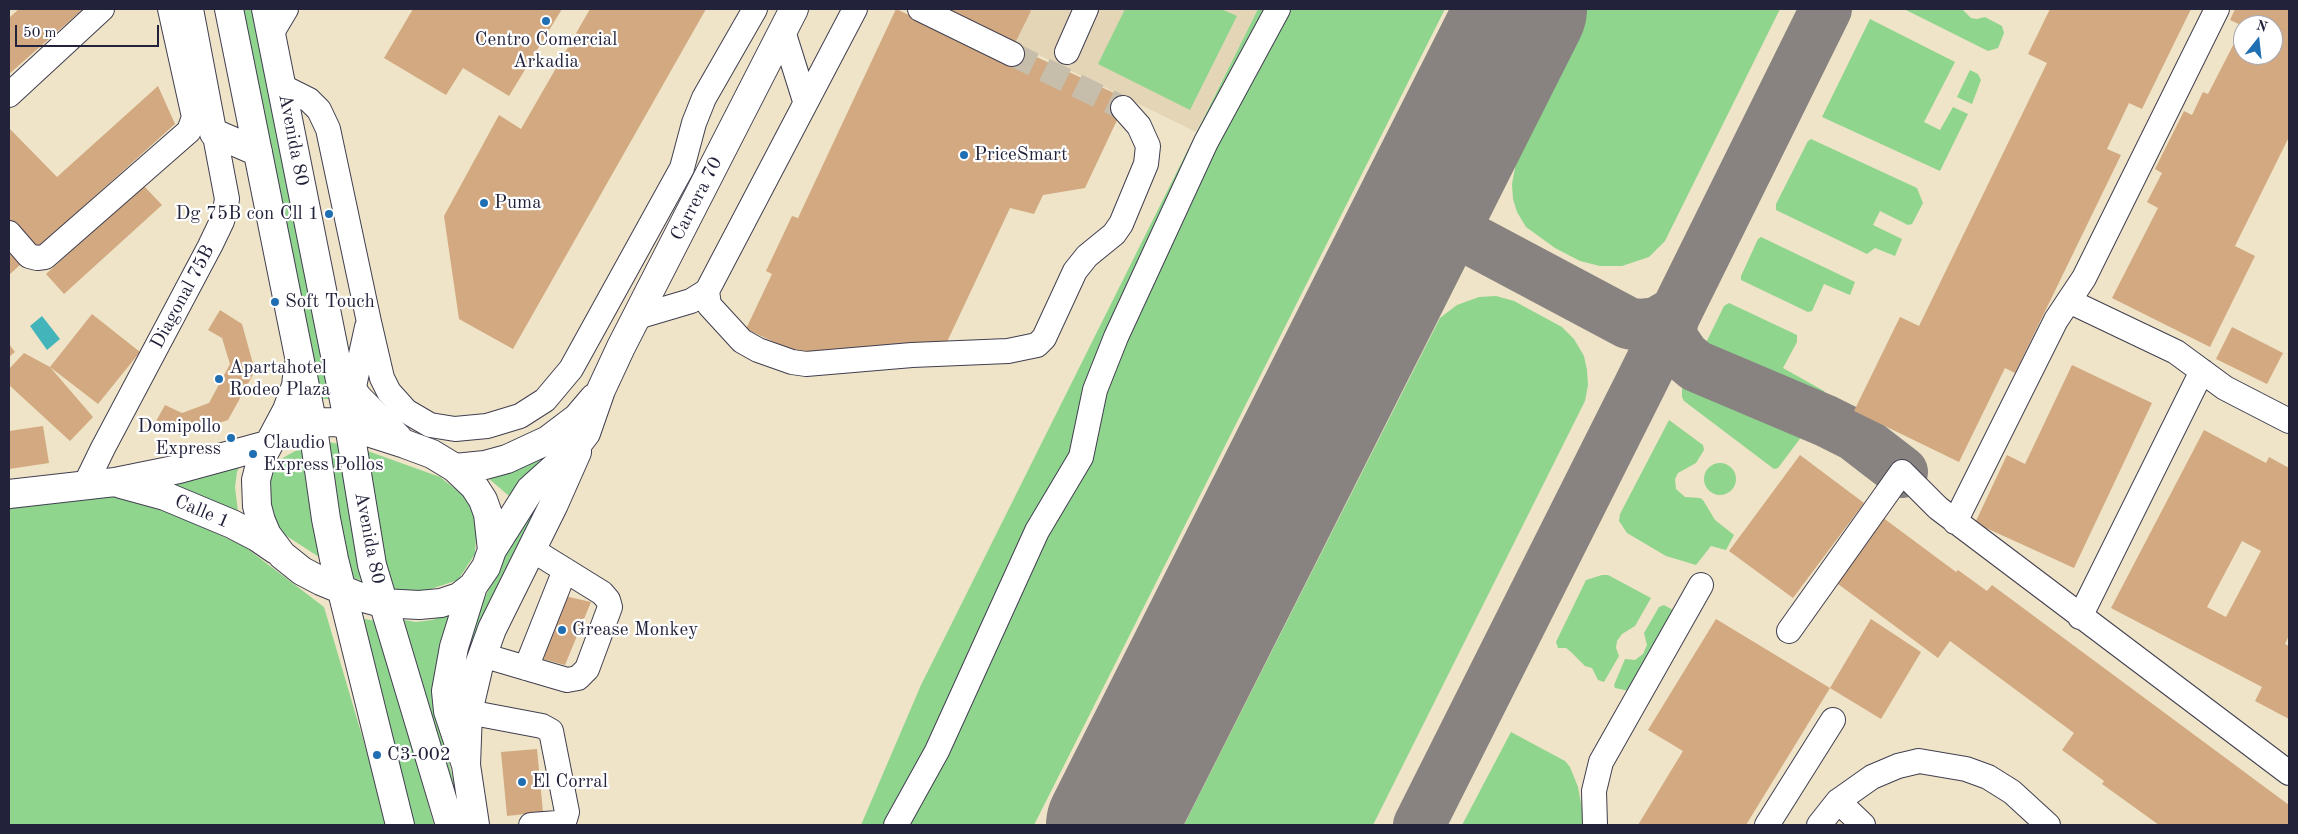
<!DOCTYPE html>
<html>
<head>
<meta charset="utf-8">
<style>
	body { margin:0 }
	#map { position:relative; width:2298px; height:834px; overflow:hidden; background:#efe4c7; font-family:"Old Standard TT",serif }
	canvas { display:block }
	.frame { position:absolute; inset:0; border:10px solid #22223b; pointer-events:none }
	.north { position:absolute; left:2233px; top:15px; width:50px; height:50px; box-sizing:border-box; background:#fff; border:1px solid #a7a7b1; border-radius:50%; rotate:16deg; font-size:14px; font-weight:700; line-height:20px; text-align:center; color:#22223b }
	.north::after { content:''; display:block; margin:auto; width:18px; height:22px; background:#1f6fb2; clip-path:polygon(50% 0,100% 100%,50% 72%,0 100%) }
	.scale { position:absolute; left:15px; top:25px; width:144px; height:22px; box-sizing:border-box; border:2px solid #22223b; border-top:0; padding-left:6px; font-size:15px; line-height:18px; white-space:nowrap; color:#22223b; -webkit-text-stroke:4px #fff; paint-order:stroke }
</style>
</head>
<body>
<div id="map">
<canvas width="2298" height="834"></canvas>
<div class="frame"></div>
<div class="north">N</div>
<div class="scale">50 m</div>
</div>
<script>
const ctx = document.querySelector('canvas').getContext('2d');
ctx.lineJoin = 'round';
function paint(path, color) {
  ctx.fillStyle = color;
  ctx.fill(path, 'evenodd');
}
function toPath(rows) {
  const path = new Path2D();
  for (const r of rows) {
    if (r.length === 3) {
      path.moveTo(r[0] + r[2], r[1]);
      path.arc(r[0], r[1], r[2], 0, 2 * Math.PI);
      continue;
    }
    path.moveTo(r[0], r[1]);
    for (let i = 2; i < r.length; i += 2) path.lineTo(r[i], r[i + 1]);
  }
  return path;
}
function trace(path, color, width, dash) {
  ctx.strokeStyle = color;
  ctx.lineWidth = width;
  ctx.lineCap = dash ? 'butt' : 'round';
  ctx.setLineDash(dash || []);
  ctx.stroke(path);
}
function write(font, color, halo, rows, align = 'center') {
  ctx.font = font + ' "Old Standard TT",serif';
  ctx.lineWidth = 4.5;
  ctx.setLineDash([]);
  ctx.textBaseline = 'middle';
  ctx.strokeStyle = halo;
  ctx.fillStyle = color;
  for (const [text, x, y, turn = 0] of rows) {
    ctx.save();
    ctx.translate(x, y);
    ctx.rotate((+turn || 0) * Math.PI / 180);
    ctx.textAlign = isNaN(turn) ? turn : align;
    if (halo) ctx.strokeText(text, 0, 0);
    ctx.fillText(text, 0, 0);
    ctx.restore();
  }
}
paint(toPath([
	[945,9,1258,9,1196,132]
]), '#e4d5b7');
paint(toPath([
	[236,9,258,9,334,399,316,399],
	[1125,9,1221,9,1237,16,1190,110,1098,64],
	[1258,9,1445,9,1034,825,861,825,921,685],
	[1587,9,1780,9,1665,241,1649,257,1622,266,1600,266,1580,261,1555,248,1526,227,1517,212,1513,199,1512,184,1520,142],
	[1904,9,1962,9,1971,18,1977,19,1985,17,2002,26,2004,33,1998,48,1988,51],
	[1870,19,1955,62,1924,122,1940,130,1953,107,1968,114,1940,171,1822,117],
	[1970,70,1978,74,1981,80,1972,104,1957,97],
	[1811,139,1917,188,1923,203,1912,224,1908,225,1880,211,1873,225,1902,239,1895,256,1875,248,1867,254,1776,210,1776,204,1808,141],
	[1761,237,1855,282,1850,295,1824,284,1812,311,1808,312,1741,280,1741,276,1758,239],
	[1496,296,1514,301,1562,327,1574,339,1584,356,1587,370,1588,385,1585,401,1373,825,1184,825,1440,318,1457,305,1479,297],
	[1729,303,1797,335,1797,342,1783,368,1824,391,1826,394,1821,403,1817,404,1703,358,1702,351,1724,306],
	[1693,381,1700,381,1802,423,1805,432,1778,468,1774,469,1684,401,1682,397,1682,389,1686,383],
	[1669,420,1703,445,1704,450,1696,463,1678,473,1675,479,1676,489,1685,497,1700,498,1703,500,1715,520,1734,535,1726,550,1711,546,1696,565,1666,556,1627,533,1619,521,1620,514],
	[560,438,509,496,487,477],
	[329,442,362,449,440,477,468,499,477,522,475,554,458,580,425,591,395,590,350,577,285,535,270,514,267,484,276,462,295,451],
	[244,458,237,472,235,487,239,520,155,483],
	[1720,479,16],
	[554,481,457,712,468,634,503,559,537,497],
	[114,497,178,515,245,547,324,607,370,763,385,825,9,825,9,508,32,503],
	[1602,575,1608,575,1651,598,1635,626,1622,634,1617,641,1616,648,1619,656,1604,682,1598,680,1592,668,1585,666,1571,652,1566,648,1558,648,1556,642,1586,580],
	[1664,605,1673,610,1629,691,1615,688,1614,685,1625,659,1635,660,1643,654,1647,645,1644,633,1659,607],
	[455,611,441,646,435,670,434,700,464,825,398,619,416,622,432,620],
	[358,618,377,621,434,825,412,825],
	[1511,732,1565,761,1570,767,1578,787,1585,825,1462,825]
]), '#8fd58e');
paint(toPath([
	[42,316,60,339,47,350,30,326]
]), '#44b4bb');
trace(toPath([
	[1434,183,1431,193,1437,213,1444,222,1459,233,1628,323,1638,325,1657,323,1674,313],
	[1402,249,1411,236,1430,228,1459,233],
	[1674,313,1671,329,1673,340,1684,356,1696,366,1826,421,1854,435,1902,472],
	[1419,825,1641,383,1826,9]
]), '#888381', 52);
trace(toPath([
	[1111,825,1522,9]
]), '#888381', 130);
paint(toPath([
	[19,9,83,9,9,74,9,18],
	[413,9,562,9,509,96,463,68,446,95,384,58],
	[590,9,706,9,513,349,459,319,444,216,499,115,521,129],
	[896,9,1008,61,1015,47,1127,99,1085,188,1043,195,1034,214,1010,208,946,344,804,356,746,329,772,274,766,271,792,216,798,218],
	[945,9,1027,9,1031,11,1015,43],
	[2050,9,2191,9,2142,109,2129,103,2107,149,2121,155,2015,373,2005,368,1959,462,1854,411,1900,317,1919,326,2047,63,2028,54],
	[2235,9,2289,9,2289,137,2235,246,2255,256,2210,347,2112,298,2158,208,2147,202,2162,173,2155,169,2184,111,2192,115,2203,92,2208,94,2243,26,2230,20],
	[2243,25,2273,25,2273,55,2243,55],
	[158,86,175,124,84,206,38,254,9,221,9,128,57,177],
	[143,185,162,205,64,294,46,274],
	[9,252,20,265,9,275],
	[220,310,242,324,255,371,228,420,180,435,155,423,165,405,182,413,209,403,230,364,222,338,208,330],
	[92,314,140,352,98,404,50,367],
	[2232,327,2283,353,2267,384,2216,359],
	[9,344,15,352,9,357],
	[24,353,50,367,93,417,70,441,9,385,9,369],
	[2072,365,2152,403,2074,568,1975,523,2007,455,2025,464],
	[43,426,49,463,9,469,9,431],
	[2204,430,2266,463,2269,457,2289,468,2289,635,2285,644,2289,646,2289,719,2255,701,2262,687,2111,608],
	[2242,541,2261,551,2226,617,2207,607],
	[1800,455,1864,503,1793,598,1729,551],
	[1878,514,1956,572,1958,570,1987,591,1992,585,2289,805,2289,825,2159,825,2102,784,2104,781,2062,750,2074,733,1950,641,1938,658,1830,578],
	[560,595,591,602,565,665,535,657],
	[1716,619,1830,688,1871,619,1921,652,1881,719,1830,688,1746,825,1638,825,1683,751,1648,730],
	[537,749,543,812,507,816,501,752]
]), '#d2a980');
trace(toPath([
	[1012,54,1123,108]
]), '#c6bdab', 24, [24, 12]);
const minor = toPath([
	[920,9,1012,54],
	[783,31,805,101],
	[271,34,286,9],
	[1067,52,1086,9],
	[283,87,309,100,319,110,328,129,369,322,382,378,389,392,406,411,430,425,455,429,487,426,520,416,545,400,571,369,682,168,694,123,704,98,755,9],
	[9,95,102,9],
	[9,233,29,256,37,258,45,257,189,131,194,117,170,9],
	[707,291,709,305,742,341,758,350,792,362,806,364,912,355,1008,351,1037,345,1044,338,1075,271,1087,256,1114,234,1121,224,1146,164,1148,146,1139,126,1123,108],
	[2069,301,2176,352,2225,388,2289,421],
	[637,317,691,301,707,291,855,9],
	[353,391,367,327],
	[85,485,103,448,210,246,222,221,225,210,227,199,191,9],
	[1955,522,2056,320,2084,278,2217,9],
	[2080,617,2202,371],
	[1789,631,1902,472,1938,508,2289,773],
	[482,655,567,680,578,678,587,669,610,607,608,600,602,593,531,549],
	[526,668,565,570],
	[468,712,542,726,551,731,567,812,565,819,558,823,531,825],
	[1838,801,1863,825],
	[896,825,937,751,1037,531,1081,457,1095,390,1116,337,1206,142,1278,9],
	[1595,825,1594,791,1601,762,1701,585],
	[1767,825,1833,720],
	[1819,825,1838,801,1872,777,1898,766,1919,761,1966,769,1988,777,2012,792,2048,825]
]);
const major = toPath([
	[229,9,312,421,326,519,334,559,400,825],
	[266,9,349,425,372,565,450,825],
	[214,133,258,152],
	[342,375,358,398,398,438],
	[274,436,289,427,300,423,336,422,405,444,432,454,455,468,474,486,483,500,488,514,492,550,486,567,473,586,459,597,441,603,419,605,382,603,360,597,321,581,302,571,282,555,267,535,261,521,257,506,256,480,262,457,287,410,296,386,298,368],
	[455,468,485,465,507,459,548,440,577,418,594,398],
	[121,484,165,496,232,524,257,537,276,550],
	[9,494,115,482,179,469,267,445],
	[492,550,530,490,570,454,586,433,601,390,621,347,794,9],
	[473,586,454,647,446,691,448,711,466,765,475,825],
	[466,765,468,712,479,665,492,629,554,504,577,452]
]);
trace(minor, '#413f50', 26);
trace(major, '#413f50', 30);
trace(minor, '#fff', 24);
trace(major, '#fff', 28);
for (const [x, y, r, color] of [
	[546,21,5,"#1f6fb2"],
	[964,155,5,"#1f6fb2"],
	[484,203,5,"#1f6fb2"],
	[329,214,5,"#1f6fb2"],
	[275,302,5,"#1f6fb2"],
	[219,379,5,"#1f6fb2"],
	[231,438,5,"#1f6fb2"],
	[253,454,5,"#1f6fb2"],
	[562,630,5,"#1f6fb2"],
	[377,755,5,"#1f6fb2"],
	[522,782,5,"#1f6fb2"]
]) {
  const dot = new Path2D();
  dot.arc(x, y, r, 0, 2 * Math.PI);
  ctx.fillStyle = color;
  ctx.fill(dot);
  trace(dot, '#fff', 2);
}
write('19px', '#22223b', '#fff', [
	["Centro Comercial",546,40,"center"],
	["Arkadia",546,62,"center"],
	["PriceSmart",974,155],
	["Puma",494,203],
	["Dg 75B con Cll 1",319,214,"right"],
	["Soft Touch",285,302],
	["Apartahotel",229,368],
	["Rodeo Plaza",229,390],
	["Domipollo",221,427,"right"],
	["Express",221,449,"right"],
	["Claudio",263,443],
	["Express Pollos",263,465],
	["Grease Monkey",572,630],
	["C3-002",387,755],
	["El Corral",532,782]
], 'left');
write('19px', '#22223b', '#fff', [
	["Avenida 80",293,140,79],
	["Carrera 70",697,199,-63],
	["Diagonal 75B",183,297,-62],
	["Calle 1",202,512,23],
	["Avenida 80",369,538,79]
]);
</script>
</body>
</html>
